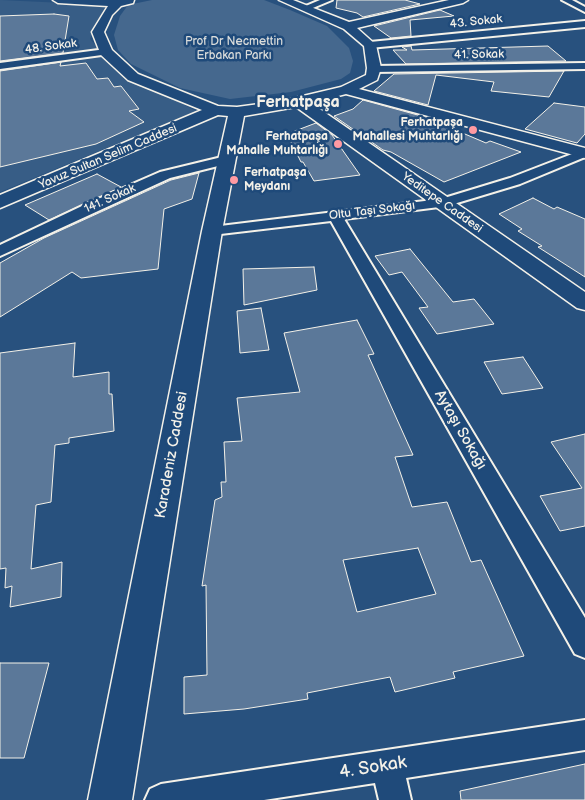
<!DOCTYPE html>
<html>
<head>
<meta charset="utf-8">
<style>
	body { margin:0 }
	canvas { display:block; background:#28517e }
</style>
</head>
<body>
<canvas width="585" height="800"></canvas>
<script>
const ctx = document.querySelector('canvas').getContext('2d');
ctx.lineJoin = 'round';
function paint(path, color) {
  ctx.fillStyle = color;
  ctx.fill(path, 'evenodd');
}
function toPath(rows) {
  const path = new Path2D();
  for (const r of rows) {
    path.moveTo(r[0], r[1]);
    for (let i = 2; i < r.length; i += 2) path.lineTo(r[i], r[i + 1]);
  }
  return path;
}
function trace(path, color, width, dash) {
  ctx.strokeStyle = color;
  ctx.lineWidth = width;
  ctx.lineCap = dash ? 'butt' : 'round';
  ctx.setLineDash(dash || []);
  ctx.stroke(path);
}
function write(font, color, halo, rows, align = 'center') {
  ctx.font = font + ' "Balsamiq Sans",sans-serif';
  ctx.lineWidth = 5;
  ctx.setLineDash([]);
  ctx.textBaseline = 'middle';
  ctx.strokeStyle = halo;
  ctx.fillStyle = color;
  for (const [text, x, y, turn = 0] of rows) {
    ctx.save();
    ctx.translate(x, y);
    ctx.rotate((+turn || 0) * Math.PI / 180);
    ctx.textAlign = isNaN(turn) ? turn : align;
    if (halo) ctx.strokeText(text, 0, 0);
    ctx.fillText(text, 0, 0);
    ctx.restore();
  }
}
paint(toPath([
	[0,0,106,5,90,39,118,71,196,111,0,192]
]), '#375d86');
paint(toPath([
	[152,0,264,0,290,10,327,26,349,48,353,61,350,73,341,79,291,92,230,99,180,88,131,64,118,50,114,35,120,16,128,5]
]), '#45688e');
const building = toPath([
	[337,0,405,0,420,4,363,17,357,13,336,8,337,0],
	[440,10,454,16,410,20,411,36,391,38,374,26,440,10],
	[54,14,69,16,63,53,0,61,0,16,54,14],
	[411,46,412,50,548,46,566,61,406,64,393,50,407,50,402,47,411,46],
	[61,62,60,66,86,63,97,79,108,78,114,87,121,86,139,109,129,111,144,122,96,144,0,167,0,71,61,62],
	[564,71,549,97,491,91,494,82,436,75,428,105,374,91,394,74,564,71],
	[363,100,425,117,486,143,490,141,521,152,444,182,391,152,383,150,334,116,353,109,363,100],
	[554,103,585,107,585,134,577,143,525,129,554,103],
	[316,123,332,135,360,175,314,181,303,162,301,162,287,134,316,123],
	[199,173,192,199,164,209,158,269,81,278,72,272,0,317,0,263,44,238,171,180,199,173],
	[97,174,121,187,49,220,25,205,97,174],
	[533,198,554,209,557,207,585,219,585,277,538,247,542,246,518,231,522,229,499,214,533,198],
	[410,249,453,302,474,299,494,324,437,334,419,308,428,307,402,272,389,275,375,256,410,249],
	[314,267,317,290,244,305,243,269,314,267],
	[261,308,269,350,240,353,237,311,261,308],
	[357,320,374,354,368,355,413,455,395,457,412,507,447,502,471,562,481,560,524,656,453,672,455,678,395,692,390,677,307,693,308,699,244,709,184,714,184,677,207,675,206,585,202,586,215,500,222,497,221,482,226,482,224,442,242,441,237,398,300,392,284,333,357,320],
	[418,548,436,594,357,612,343,560,418,548],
	[75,343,73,377,109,372,109,394,112,394,114,431,69,438,69,443,55,445,51,502,36,505,31,569,62,562,61,597,10,607,12,586,5,588,6,568,0,569,0,353,75,343],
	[523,357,543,388,502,394,484,362,523,357],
	[585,434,585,526,560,531,540,496,582,488,551,442,585,434],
	[0,663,49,663,24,758,0,758,0,663],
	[585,764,585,800,461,800,460,791,585,764]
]);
paint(building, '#5b7899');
trace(building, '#f4f1e8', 1);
const street = toPath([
	[320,0,332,0,308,10,301,8,320,0],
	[562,0,572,0,585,7,585,12,562,0],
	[585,21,585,27,370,48,365,45,370,42,585,21],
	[106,49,111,52,109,54,0,69,0,63,106,49],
	[585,63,585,69,374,72,369,69,374,66,585,63],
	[585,149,585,157,520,184,447,206,344,219,585,618,585,658,575,654,331,221,212,235,205,231,212,227,441,199,510,178,585,149],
	[226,156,230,157,232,160,230,163,170,178,0,256,0,245,82,206,160,172,226,156],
	[585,720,585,750,406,778,411,800,379,800,375,783,264,800,145,800,150,789,161,784,585,720]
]);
const secondary = toPath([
	[53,0,134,0,133,3,121,6,112,15,104,32,112,50,138,74,218,106,237,107,282,101,341,87,366,75,367,68,364,46,344,29,279,0,293,0,349,22,449,0,468,0,463,3,357,28,376,45,381,68,377,80,359,89,585,148,585,158,346,94,311,103,585,292,585,310,577,308,296,107,244,116,222,231,132,800,88,800,202,231,228,116,218,115,0,208,0,195,202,110,128,80,101,55,92,32,108,6,58,3,53,0]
]);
trace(street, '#f4f1e8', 4);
trace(secondary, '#f4f1e8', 3);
paint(street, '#1f4a7a');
paint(secondary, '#1f4a7a');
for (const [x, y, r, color] of [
	[473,130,5,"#ff9aa2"],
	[338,144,5,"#ff9aa2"],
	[234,180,5,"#ff9aa2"]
]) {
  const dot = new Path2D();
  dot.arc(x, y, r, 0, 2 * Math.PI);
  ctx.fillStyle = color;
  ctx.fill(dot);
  trace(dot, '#1f4a7a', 2);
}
write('12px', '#f4f1e8', '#1f4a7a', [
	["43. Sokak",476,22,-6],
	["48. Sokak",51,47,-8],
	["41. Sokak",479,55,-1],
	["Yavuz Sultan Selim Caddesi",108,157,-23],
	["141. Sokak",110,199,-24],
	["Yeditepe Caddesi",442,203,35],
	["Oltu Taşı Sokağı",372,211,-7]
]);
write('12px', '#dadcda', '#1f4a7a', [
	["Prof Dr Necmettin",234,42],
	["Erbakan Parkı",234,56]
]);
write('bold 12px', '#f4f1e8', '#1f4a7a', [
	["Ferhatpaşa",463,123],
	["Mahallesi Muhtarlığı",463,137],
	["Ferhatpaşa",328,137],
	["Mahalle Muhtarlığı",328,151],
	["Ferhatpaşa",244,173,"left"],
	["Meydanı",244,187,"left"]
], 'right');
write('15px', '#f4f1e8', '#1f4a7a', [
	["Aytaşı Sokağı",460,430,60],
	["Karadeniz Caddesi",172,455,-80]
]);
write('bold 16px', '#f4f1e8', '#1f4a7a', [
	["Ferhatpaşa",298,103]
]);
write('18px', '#f4f1e8', '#1f4a7a', [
	["4. Sokak",373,768,-9]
]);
</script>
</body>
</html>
